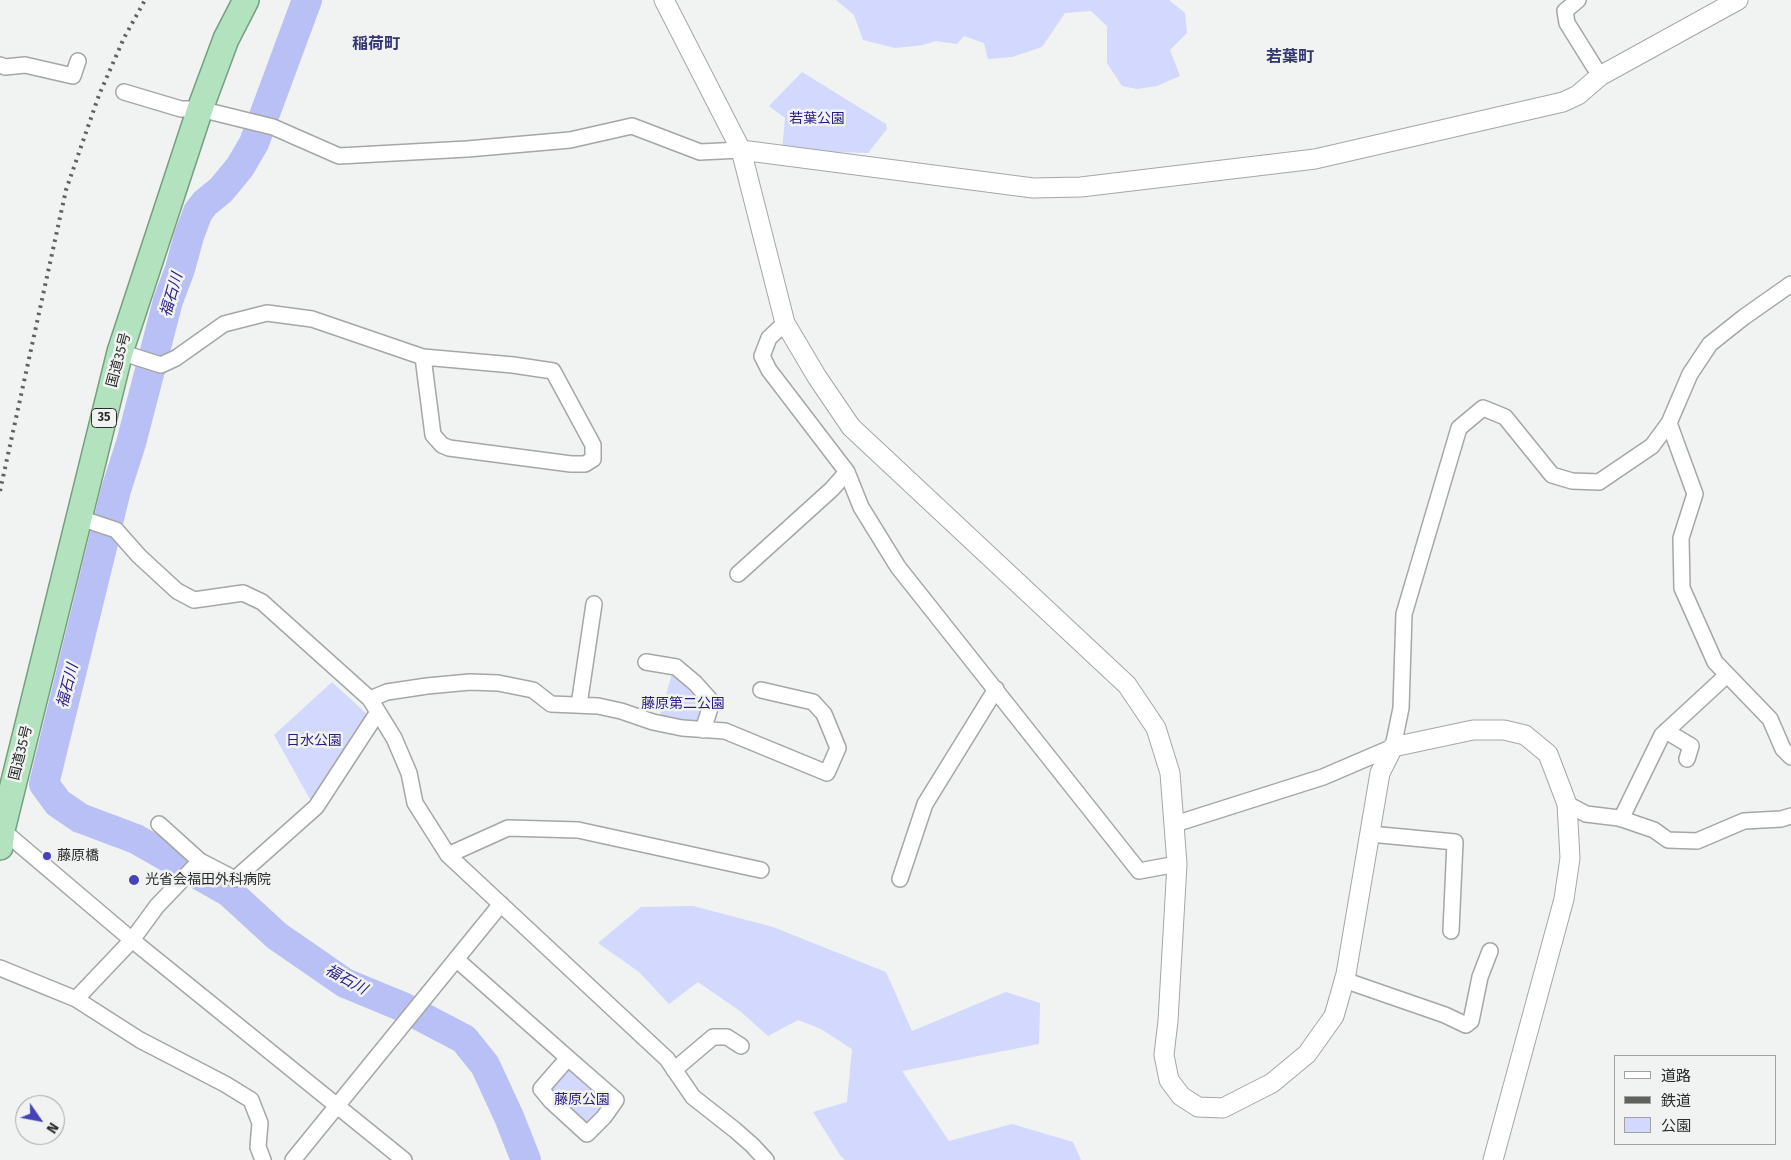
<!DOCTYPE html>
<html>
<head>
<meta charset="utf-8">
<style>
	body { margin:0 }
	#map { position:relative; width:1791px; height:1160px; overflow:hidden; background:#f0f3f1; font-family:"Fira Sans","Noto Sans JP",sans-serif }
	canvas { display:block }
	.legend { position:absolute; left:1614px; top:1055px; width:162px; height:90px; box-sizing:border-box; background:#f0f3f1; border:1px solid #a1a3a1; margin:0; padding:6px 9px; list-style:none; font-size:15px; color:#2a2b2a }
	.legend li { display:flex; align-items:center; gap:10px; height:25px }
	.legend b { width:25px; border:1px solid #a1a3a1 }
	.north { position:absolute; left:15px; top:1095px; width:50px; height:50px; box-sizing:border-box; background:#f0f3f1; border:1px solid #a1a3a1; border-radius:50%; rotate:123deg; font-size:14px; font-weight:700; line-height:20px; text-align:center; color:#2a2b2a }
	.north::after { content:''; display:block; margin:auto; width:18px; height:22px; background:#4742b8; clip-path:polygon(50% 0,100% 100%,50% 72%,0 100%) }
</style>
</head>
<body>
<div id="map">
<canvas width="1791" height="1160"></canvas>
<ul class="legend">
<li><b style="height:6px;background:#fff"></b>道路</li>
<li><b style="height:6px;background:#606260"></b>鉄道</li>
<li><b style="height:14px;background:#d2d8fe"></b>公園</li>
</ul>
<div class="north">N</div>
</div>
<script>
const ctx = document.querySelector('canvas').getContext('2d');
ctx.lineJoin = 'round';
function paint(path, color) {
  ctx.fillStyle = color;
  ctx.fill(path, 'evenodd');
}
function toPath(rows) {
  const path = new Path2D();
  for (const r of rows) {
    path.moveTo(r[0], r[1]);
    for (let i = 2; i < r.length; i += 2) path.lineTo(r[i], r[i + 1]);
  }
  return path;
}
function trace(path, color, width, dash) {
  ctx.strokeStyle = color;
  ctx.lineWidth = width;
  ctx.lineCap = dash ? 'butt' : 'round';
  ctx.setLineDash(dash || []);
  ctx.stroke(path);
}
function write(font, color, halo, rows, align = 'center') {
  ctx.font = font + ' "Fira Sans","Noto Sans JP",sans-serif';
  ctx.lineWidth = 5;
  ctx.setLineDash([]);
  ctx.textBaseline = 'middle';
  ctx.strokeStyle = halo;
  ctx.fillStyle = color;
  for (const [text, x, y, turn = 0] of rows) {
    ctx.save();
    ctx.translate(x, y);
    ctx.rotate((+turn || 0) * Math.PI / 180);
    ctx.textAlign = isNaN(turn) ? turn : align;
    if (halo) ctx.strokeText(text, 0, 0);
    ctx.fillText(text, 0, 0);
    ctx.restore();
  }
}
paint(toPath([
	[836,0,1169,0,1185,13,1187,33,1170,50,1180,76,1157,86,1137,89,1122,86,1107,63,1107,26,1091,11,1065,13,1042,47,1012,57,988,59,984,43,964,36,957,44,936,41,923,45,895,48,863,40,854,15],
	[802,72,886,124,887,129,868,153,782,150,785,118,769,106],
	[672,674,693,687,704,703,696,725,660,715],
	[332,682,370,717,311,801,274,735],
	[693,906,773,927,886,972,912,1031,1006,992,1040,1003,1039,1044,902,1071,949,1141,1012,1124,1073,1142,1081,1160,845,1160,840,1155,813,1112,847,1102,852,1049,821,1029,798,1020,768,1036,740,1011,698,982,669,1004,639,972,598,943,641,907],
	[570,1069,610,1101,591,1123,581,1124,549,1093,549,1086,562,1072]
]), '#d2d8fe');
trace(toPath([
	[307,0,254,143,240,167,221,190,205,203,198,212,189,236,180,269,168,301,131,443,116,490,44,784,58,803,80,818,136,839,229,892,277,936,345,983,403,1007,464,1039,485,1065,509,1117,526,1160]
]), '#b8c0f6', 30);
const minor = toPath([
	[1578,0,1565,11,1567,23,1600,76],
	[0,65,5,67,25,65,73,76,78,61],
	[124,92,181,109,200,109,273,127,339,156,467,149,570,140,632,126,700,152,741,150],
	[785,323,769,338,762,356,769,370,847,472,861,507,898,567,1139,871,1177,864],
	[120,352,161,365,176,358,224,324,267,313,312,319,423,357],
	[423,357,513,365,553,371,593,445,593,459,585,464,571,464,449,448,442,445,433,435,423,357],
	[1669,423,1695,494,1681,538,1682,588,1715,662,1770,719,1783,749,1791,757],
	[80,518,116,530,139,556,177,591,194,600,243,593,262,602,370,699,394,738,409,773,415,803,448,855,667,1059,693,1097,735,1130,752,1145,766,1160],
	[738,574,832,489,847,472],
	[646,662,676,667,695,683,712,702,703,730],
	[370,699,387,692,427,686,470,682,498,683,533,690,551,704,598,706,621,711,653,722,682,728,725,731,827,773,838,748,824,714,813,702,761,690],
	[579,705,594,604],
	[1666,731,1691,746,1687,759],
	[1567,804,1586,814,1619,818,1654,830,1668,840,1697,841,1744,821,1781,819,1791,816],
	[1621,819,1662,735,1727,675],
	[159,824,200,861,235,879,316,807,378,712],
	[1175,824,1323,777,1393,747,1401,708,1404,614,1459,428,1483,408,1505,417,1552,475,1572,481,1599,482,1652,446,1669,423,1690,374,1710,344,1744,317,1791,284],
	[0,828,132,940,404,1160],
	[1370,834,1455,842,1451,931],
	[448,855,508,828,578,830,761,870],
	[900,879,925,804,996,689],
	[456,959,568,1058,616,1100,604,1117,587,1134,551,1101,541,1089,568,1058],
	[0,968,76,999,140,1040,225,1084,251,1100,260,1123,258,1147,263,1160],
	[1344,980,1445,1015,1466,1025,1471,1021,1480,977,1490,951],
	[76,999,132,940,157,906,200,861],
	[674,1070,713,1037,727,1037,741,1046],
	[293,1160,501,904]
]);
const tertiary = toPath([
	[664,0,741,150,785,323,817,377,851,427,1127,685,1156,728,1170,773,1177,864,1168,1021,1164,1055,1169,1080,1181,1096,1198,1107,1223,1108,1272,1083,1307,1054,1334,1016,1346,974,1380,773,1393,747,1473,730,1504,730,1525,735,1548,754,1567,804,1570,858,1564,899,1493,1160],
	[741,150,1033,188,1081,187,1315,159,1563,102,1578,95,1600,76,1738,0]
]);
const trunk = toPath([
	[0,847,2,830,120,352,200,109,226,39,246,0]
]);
trace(minor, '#a4a7a5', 18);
trace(tertiary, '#a4a7a5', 21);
trace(trunk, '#759e7f', 28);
trace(minor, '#fff', 15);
trace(tertiary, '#fff', 19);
trace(trunk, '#b2e3be', 25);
trace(toPath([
	[0,491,66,190,99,95,124,38,145,0]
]), '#606260', 4, [2.5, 5]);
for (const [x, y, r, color] of [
	[47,856,5,"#4742b8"],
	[134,880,6,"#4742b8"]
]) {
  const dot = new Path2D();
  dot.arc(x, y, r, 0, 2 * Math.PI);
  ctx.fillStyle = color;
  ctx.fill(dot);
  trace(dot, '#f0f3f1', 2);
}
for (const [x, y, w] of [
	[104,418,25]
]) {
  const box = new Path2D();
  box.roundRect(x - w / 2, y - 9.5, w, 19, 4);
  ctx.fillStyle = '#f0f3f1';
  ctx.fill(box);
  trace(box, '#2a2b2a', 1);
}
write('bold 12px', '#2a2b2a', null, [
	["35",104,418]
]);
write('14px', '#291b81', '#f0f3f1', [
	["若葉公園",817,119],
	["藤原第二公園",683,704],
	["日水公園",314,741],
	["藤原公園",582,1100]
]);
write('14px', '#2a2b2a', '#f0f3f1', [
	["国道35号",119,360,-75],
	["国道35号",21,753,-76]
]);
write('14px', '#2a2b2a', '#f0f3f1', [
	["藤原橋",57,856],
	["光省会福田外科病院",145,880]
], 'left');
write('italic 15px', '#291c82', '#f0f3f1', [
	["福石川",172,295,-74],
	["福石川",68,686,-76],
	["福石川",346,980,29]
]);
write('bold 16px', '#343671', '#f0f3f1', [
	["稲荷町",376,45],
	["若葉町",1290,58]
]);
</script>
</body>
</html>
